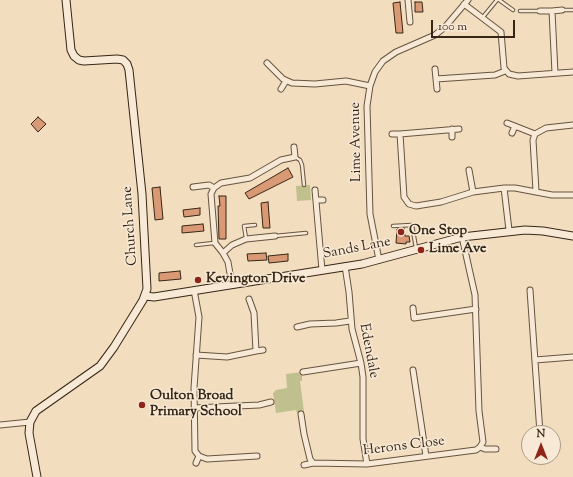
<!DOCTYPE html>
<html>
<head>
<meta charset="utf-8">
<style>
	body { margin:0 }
	#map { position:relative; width:573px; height:477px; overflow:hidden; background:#f2ddbf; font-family:"Sorts Mill Goudy",serif }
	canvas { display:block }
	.north { position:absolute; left:521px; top:425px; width:40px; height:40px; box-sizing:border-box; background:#f7e9d5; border:1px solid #aa9b89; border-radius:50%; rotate:0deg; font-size:11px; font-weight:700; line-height:16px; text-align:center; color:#362616 }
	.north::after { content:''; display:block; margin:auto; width:14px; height:18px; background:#8f2418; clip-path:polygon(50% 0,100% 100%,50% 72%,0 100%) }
	.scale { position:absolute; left:431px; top:20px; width:84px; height:18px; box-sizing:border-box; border:2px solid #362616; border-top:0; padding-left:5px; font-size:12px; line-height:14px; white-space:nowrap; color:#362616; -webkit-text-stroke:3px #f7e9d5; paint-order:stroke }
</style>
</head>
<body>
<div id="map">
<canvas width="573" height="477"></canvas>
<div class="north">N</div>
<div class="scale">100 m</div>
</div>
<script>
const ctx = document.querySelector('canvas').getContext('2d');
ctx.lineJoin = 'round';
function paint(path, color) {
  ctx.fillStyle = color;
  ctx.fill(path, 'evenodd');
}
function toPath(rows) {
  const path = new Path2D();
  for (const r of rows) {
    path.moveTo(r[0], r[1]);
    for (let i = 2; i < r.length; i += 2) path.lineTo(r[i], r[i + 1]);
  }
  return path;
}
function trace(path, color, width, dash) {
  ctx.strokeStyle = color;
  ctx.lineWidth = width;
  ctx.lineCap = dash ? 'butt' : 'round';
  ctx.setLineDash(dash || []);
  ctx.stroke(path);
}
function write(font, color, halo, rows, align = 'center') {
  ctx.font = font + ' "Sorts Mill Goudy",serif';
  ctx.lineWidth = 3;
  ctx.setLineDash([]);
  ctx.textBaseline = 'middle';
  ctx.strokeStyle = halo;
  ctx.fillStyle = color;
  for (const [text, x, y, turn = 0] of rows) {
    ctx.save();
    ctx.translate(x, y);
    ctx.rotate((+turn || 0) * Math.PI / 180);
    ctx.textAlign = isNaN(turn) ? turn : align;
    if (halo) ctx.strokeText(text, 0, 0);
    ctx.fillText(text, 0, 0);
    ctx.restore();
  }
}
paint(toPath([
	[310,185,311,200,297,201,296,186],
	[302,372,302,381,300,381,304,412,297,413,296,410,276,413,273,393,276,390,287,388,286,374]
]), '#c0bf8e');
const building = toPath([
	[400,2,403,33,396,33,393,3,400,2],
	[415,2,422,2,423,12,415,12,415,2],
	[38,117,46,124,38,132,31,124,38,117],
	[288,168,293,177,249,199,245,193,288,168],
	[160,187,163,219,155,220,152,188,160,187],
	[219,196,226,196,226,239,219,239,218,206,220,206,219,196],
	[268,202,270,228,263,228,261,203,268,202],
	[200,208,200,215,184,217,183,210,200,208],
	[203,224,204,231,182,233,182,226,203,224],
	[404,228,405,236,409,236,410,242,406,242,406,244,396,243,397,229,404,228],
	[266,253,267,260,248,261,247,254,266,253],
	[288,254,288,261,269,263,268,256,288,254],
	[180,271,181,279,159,281,159,273,180,271]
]);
paint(building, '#da9975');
trace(building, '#362616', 1);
const lane = toPath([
	[499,0,513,10],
	[562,10,573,10],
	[520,11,540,11],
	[483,17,497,0],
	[295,157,300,160,302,165,304,185],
	[393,226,412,225,416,248],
	[275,236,306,233],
	[246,238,244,226,255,225],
	[196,245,214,243]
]);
const street = toPath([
	[408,0,410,22],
	[464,4,501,32,504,68,509,74,518,76,573,72],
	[540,11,552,11,555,73],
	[552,11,562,10],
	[267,63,283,79,292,83,315,84,346,81,370,86],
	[435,69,437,89],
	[436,79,495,75,505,71],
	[281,89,286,81],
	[507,123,535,134],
	[452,129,452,137],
	[459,129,400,134,404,197,409,204,416,206,441,202,473,192,504,188,515,188,552,195,573,195],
	[512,133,515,126],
	[392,134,400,134],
	[469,170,473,192],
	[193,187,209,185,214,188,221,183,250,178,281,160,295,157,294,147],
	[214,188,211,194,215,243,223,253,228,262,232,285],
	[504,188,509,230],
	[315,190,322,270],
	[536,191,533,140,535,134,546,128,573,125],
	[316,200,323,200],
	[462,237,475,295,479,411,483,442,480,447],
	[223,253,232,245,246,239,275,236],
	[379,260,370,214,367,106,370,86,375,72,383,61,396,52,435,35,445,27,468,0],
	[345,266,349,292,352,329,361,363,363,377,363,439,367,464],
	[194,290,199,317,194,388,195,451,199,456,207,459,257,456],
	[530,290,540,433],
	[413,308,414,318,476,309],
	[297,327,310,324,336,323,350,321],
	[256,351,263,350],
	[196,355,227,357,256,351,254,313,249,299],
	[535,360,573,357],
	[413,370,426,456],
	[303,372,361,363],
	[194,408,259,405,271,402],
	[301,414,304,434,310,459,313,463,367,464,468,451,476,450,480,447,485,449,496,449],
	[0,425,30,422],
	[196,463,199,456],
	[304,465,313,463]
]);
const secondary = toPath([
	[145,296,154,297,362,264,462,237,525,230,543,231,573,236],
	[37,477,29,433,30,422,36,411,100,366,114,347,143,300,147,289,142,194,129,70,127,64,123,60,117,59,84,61,79,60,74,56,71,50,66,0]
]);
trace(lane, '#655440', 4.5);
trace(street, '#655440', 7);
trace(secondary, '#362616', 9);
trace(lane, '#f7e9d5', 2.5);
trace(street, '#f7e9d5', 5);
trace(secondary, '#f7e9d5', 7);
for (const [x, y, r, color] of [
	[401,232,4,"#8f2418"],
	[421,250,4,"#8f2418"],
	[198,280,4,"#8f2418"],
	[142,405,4,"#8f2418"]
]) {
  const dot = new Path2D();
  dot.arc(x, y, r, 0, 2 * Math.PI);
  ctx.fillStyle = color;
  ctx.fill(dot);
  trace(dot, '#f7e9d5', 1.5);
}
write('14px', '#362616', '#f7e9d5', [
	["Lime Avenue",357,142,-91],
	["Church Lane",131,226,-94],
	["Sands Lane",357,249,-11],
	["Edendale",368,351,79],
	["Herons Close",404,447,-7]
]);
write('bold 14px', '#362616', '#f7e9d5', [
	["One Stop",409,232],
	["Lime Ave",429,250],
	["Kevington Drive",206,280],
	["Oulton Broad",150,397],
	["Primary School",150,413]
], 'left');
</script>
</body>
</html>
